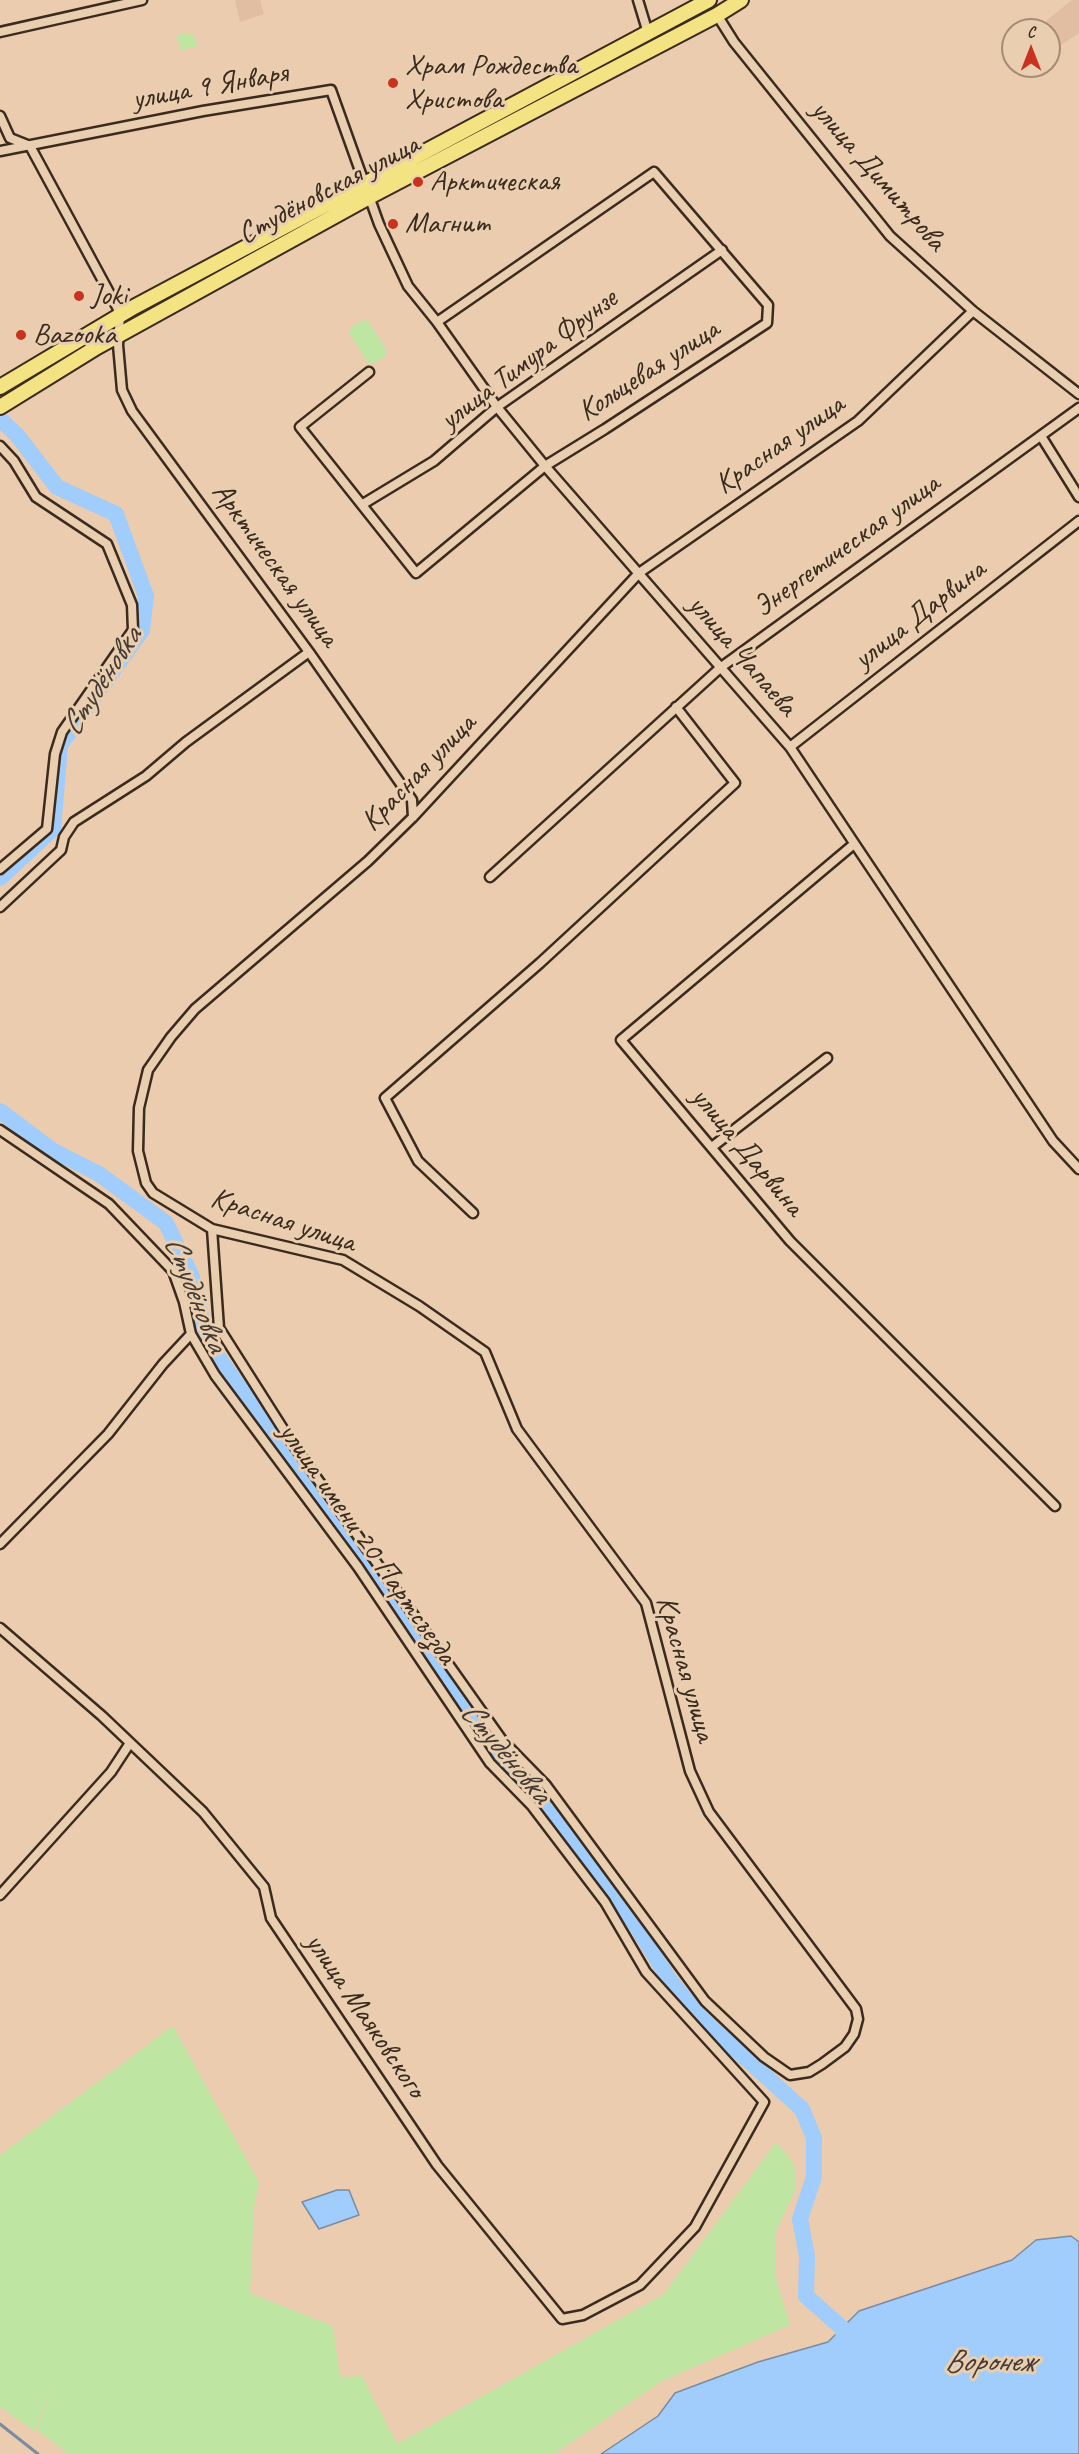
<!DOCTYPE html>
<html>
<head>
<meta charset="utf-8">
<style>
	body { margin:0 }
	#map { position:relative; width:1079px; height:2454px; overflow:hidden; background:#ecccae; font-family:Caveat,sans-serif }
	canvas { display:block }
	.north { position:absolute; left:1001px; top:18px; width:60px; height:60px; box-sizing:border-box; background:#e9ceb0; border:2px solid #a38c76; border-radius:50%; rotate:0deg; font-size:16px; font-weight:700; line-height:24px; text-align:center; color:#3b2a1e }
	.north::after { content:''; display:block; margin:auto; width:21px; height:27px; background:#c8321e; clip-path:polygon(50% 0,100% 100%,50% 72%,0 100%) }
</style>
</head>
<body>
<div id="map">
<canvas width="1079" height="2454"></canvas>
<div class="north">С</div>
</div>
<script>
const ctx = document.querySelector('canvas').getContext('2d');
ctx.lineJoin = 'round';
function paint(path, color) {
  ctx.fillStyle = color;
  ctx.fill(path, 'evenodd');
}
function toPath(rows) {
  const path = new Path2D();
  for (const r of rows) {
    path.moveTo(r[0], r[1]);
    for (let i = 2; i < r.length; i += 2) path.lineTo(r[i], r[i + 1]);
  }
  return path;
}
function trace(path, color, width, dash) {
  ctx.strokeStyle = color;
  ctx.lineWidth = width;
  ctx.lineCap = dash ? 'butt' : 'round';
  ctx.setLineDash(dash || []);
  ctx.stroke(path);
}
function write(font, color, halo, rows, align = 'center') {
  ctx.font = font + ' Caveat,sans-serif';
  ctx.lineWidth = 6;
  ctx.setLineDash([]);
  ctx.textBaseline = 'middle';
  ctx.strokeStyle = halo;
  ctx.fillStyle = color;
  for (const [text, x, y, turn = 0] of rows) {
    ctx.save();
    ctx.translate(x, y);
    ctx.rotate((+turn || 0) * Math.PI / 180);
    ctx.textAlign = isNaN(turn) ? turn : align;
    if (halo) ctx.strokeText(text, 0, 0);
    ctx.fillText(text, 0, 0);
    ctx.restore();
  }
}
paint(toPath([
	[235,0,260,0,264,14,240,22],
	[1072,0,1079,0,1079,33,1061,45,1046,21]
]), '#e1bda1');
paint(toPath([
	[193,33,197,47,180,50,177,35],
	[364,320,368,321,386,349,385,357,374,363,368,363,349,333,351,327],
	[173,2026,259,2182,254,2208,250,2293,333,2326,340,2377,362,2376,397,2444,664,2294,776,2142,794,2163,796,2189,775,2233,776,2279,790,2325,662,2381,554,2454,69,2454,37,2430,54,2379,35,2431,0,2407,0,2155]
]), '#bee6a2');
const water = toPath([
	[337,2190,349,2190,359,2215,319,2229,302,2202,337,2190],
	[1071,2236,1079,2242,1079,2454,601,2454,658,2416,675,2393,758,2362,828,2342,859,2311,1012,2260,1036,2240,1071,2236]
]);
paint(water, '#a0cdfb');
trace(water, '#788ca3', 1.5);
trace(toPath([
	[0,2424,38,2454]
]), '#788ca3', 3);
trace(toPath([
	[0,419,17,435,57,487,116,514,146,596,142,630,60,745,53,829,0,878],
	[0,1111,52,1150,99,1174,166,1223,192,1277,207,1341,500,1758,539,1790,637,1927,669,1979,699,2016,802,2109,814,2138,814,2177,800,2219,807,2256,806,2296,842,2328,847,2350]
]), '#a0cdfb', 16);
const minor = toPath([
	[638,0,648,33],
	[717,15,734,42,890,236,973,311,1079,394],
	[0,32,142,0],
	[0,116,10,138,30,146,117,307,120,315,118,345,122,390,132,411,309,652,412,800,413,817],
	[0,151,203,111,331,90,379,224,408,286,437,322,497,407,545,466,790,747,1053,1141,1079,1169],
	[369,372,300,427,416,573,545,466,605,429,767,323,768,305,654,172,437,322],
	[1041,436,1079,497],
	[0,446,14,461,36,497,107,544,132,605,133,630,62,732,55,754,47,829,0,869],
	[363,504,434,461,497,407,722,250],
	[790,747,1079,521],
	[854,844,621,1040,790,1241,1055,1506],
	[490,877,720,668,1079,408],
	[0,907,61,850,64,837,74,822,146,776,186,742,309,652],
	[0,1130,109,1204,173,1271,184,1302,191,1334,215,1375,358,1567,490,1763,532,1806,605,1902,646,1972,764,2102,695,2227,640,2285,583,2315,562,2319,437,2165,271,1918,264,1887,203,1812,102,1716,0,1628],
	[712,1147,827,1058],
	[473,1213,418,1161,385,1098,540,963,735,783,676,707],
	[212,1229,219,1328,292,1443,502,1740,546,1785,705,2001,764,2057,790,2075,809,2072,822,2064,845,2047,854,2034,858,2019,856,2009,709,1812,690,1771,646,1603,517,1429,485,1352,419,1306,343,1260,212,1229,153,1193,146,1183,138,1151,139,1108,148,1070,171,1037,195,1009,368,861,413,817,639,573,858,421,973,311],
	[0,1544,108,1434,163,1364,191,1334],
	[0,1895,111,1772,130,1743]
]);
const primary = toPath([
	[0,387,134,307,709,0],
	[0,407,97,347,369,197,717,15,741,0]
]);
trace(minor, '#3b2a1e', 13);
trace(primary, '#3b2a1e', 18);
trace(minor, '#e9ceb0', 8);
trace(primary, '#f4e382', 14);
for (const [x, y, r, color] of [
	[393,83,6,"#c8321e"],
	[418,182,6,"#c8321e"],
	[393,224,6,"#c8321e"],
	[79,296,6,"#c8321e"],
	[21,335,6,"#c8321e"]
]) {
  const dot = new Path2D();
  dot.arc(x, y, r, 0, 2 * Math.PI);
  ctx.fillStyle = color;
  ctx.fill(dot);
  trace(dot, '#e9ceb0', 2);
}
write('30px', '#3b2a1e', '#e9ceb0', [
	["Храм Рождества",405,66],
	["Христова",405,100],
	["Арктическая",430,182],
	["Магнит",405,224],
	["Joki",91,296],
	["Bazooka",33,335]
], 'left');
write('30px', '#3b2a1e', '#e9ceb0', [
	["улица 9 Января",210,87,-10],
	["улица Димитрова",878,176,49],
	["Студёновская улица",329,190,-28],
	["улица Тимура Фрунзе",529,360,-37],
	["Кольцевая улица",649,371,-33],
	["Красная улица",780,445,-35],
	["Энергетическая улица",847,546,-36],
	["Арктическая улица",275,565,54],
	["улица Дарвина",920,615,-38],
	["улица Чапаева",742,656,49],
	["Красная улица",419,773,-46],
	["улица Дарвина",747,1152,50],
	["Красная улица",283,1221,18],
	["улица имени 20 Партсъезда",367,1544,55],
	["Красная улица",685,1669,74],
	["улица Маяковского",365,2016,56]
]);
write('italic 32px', '#453a34', '#e9ceb0', [
	["Студёновка",102,682,-57],
	["Студёновка",195,1294,68],
	["Студёновка",505,1753,50],
	["Воронеж",989,2363]
]);
</script>
</body>
</html>
